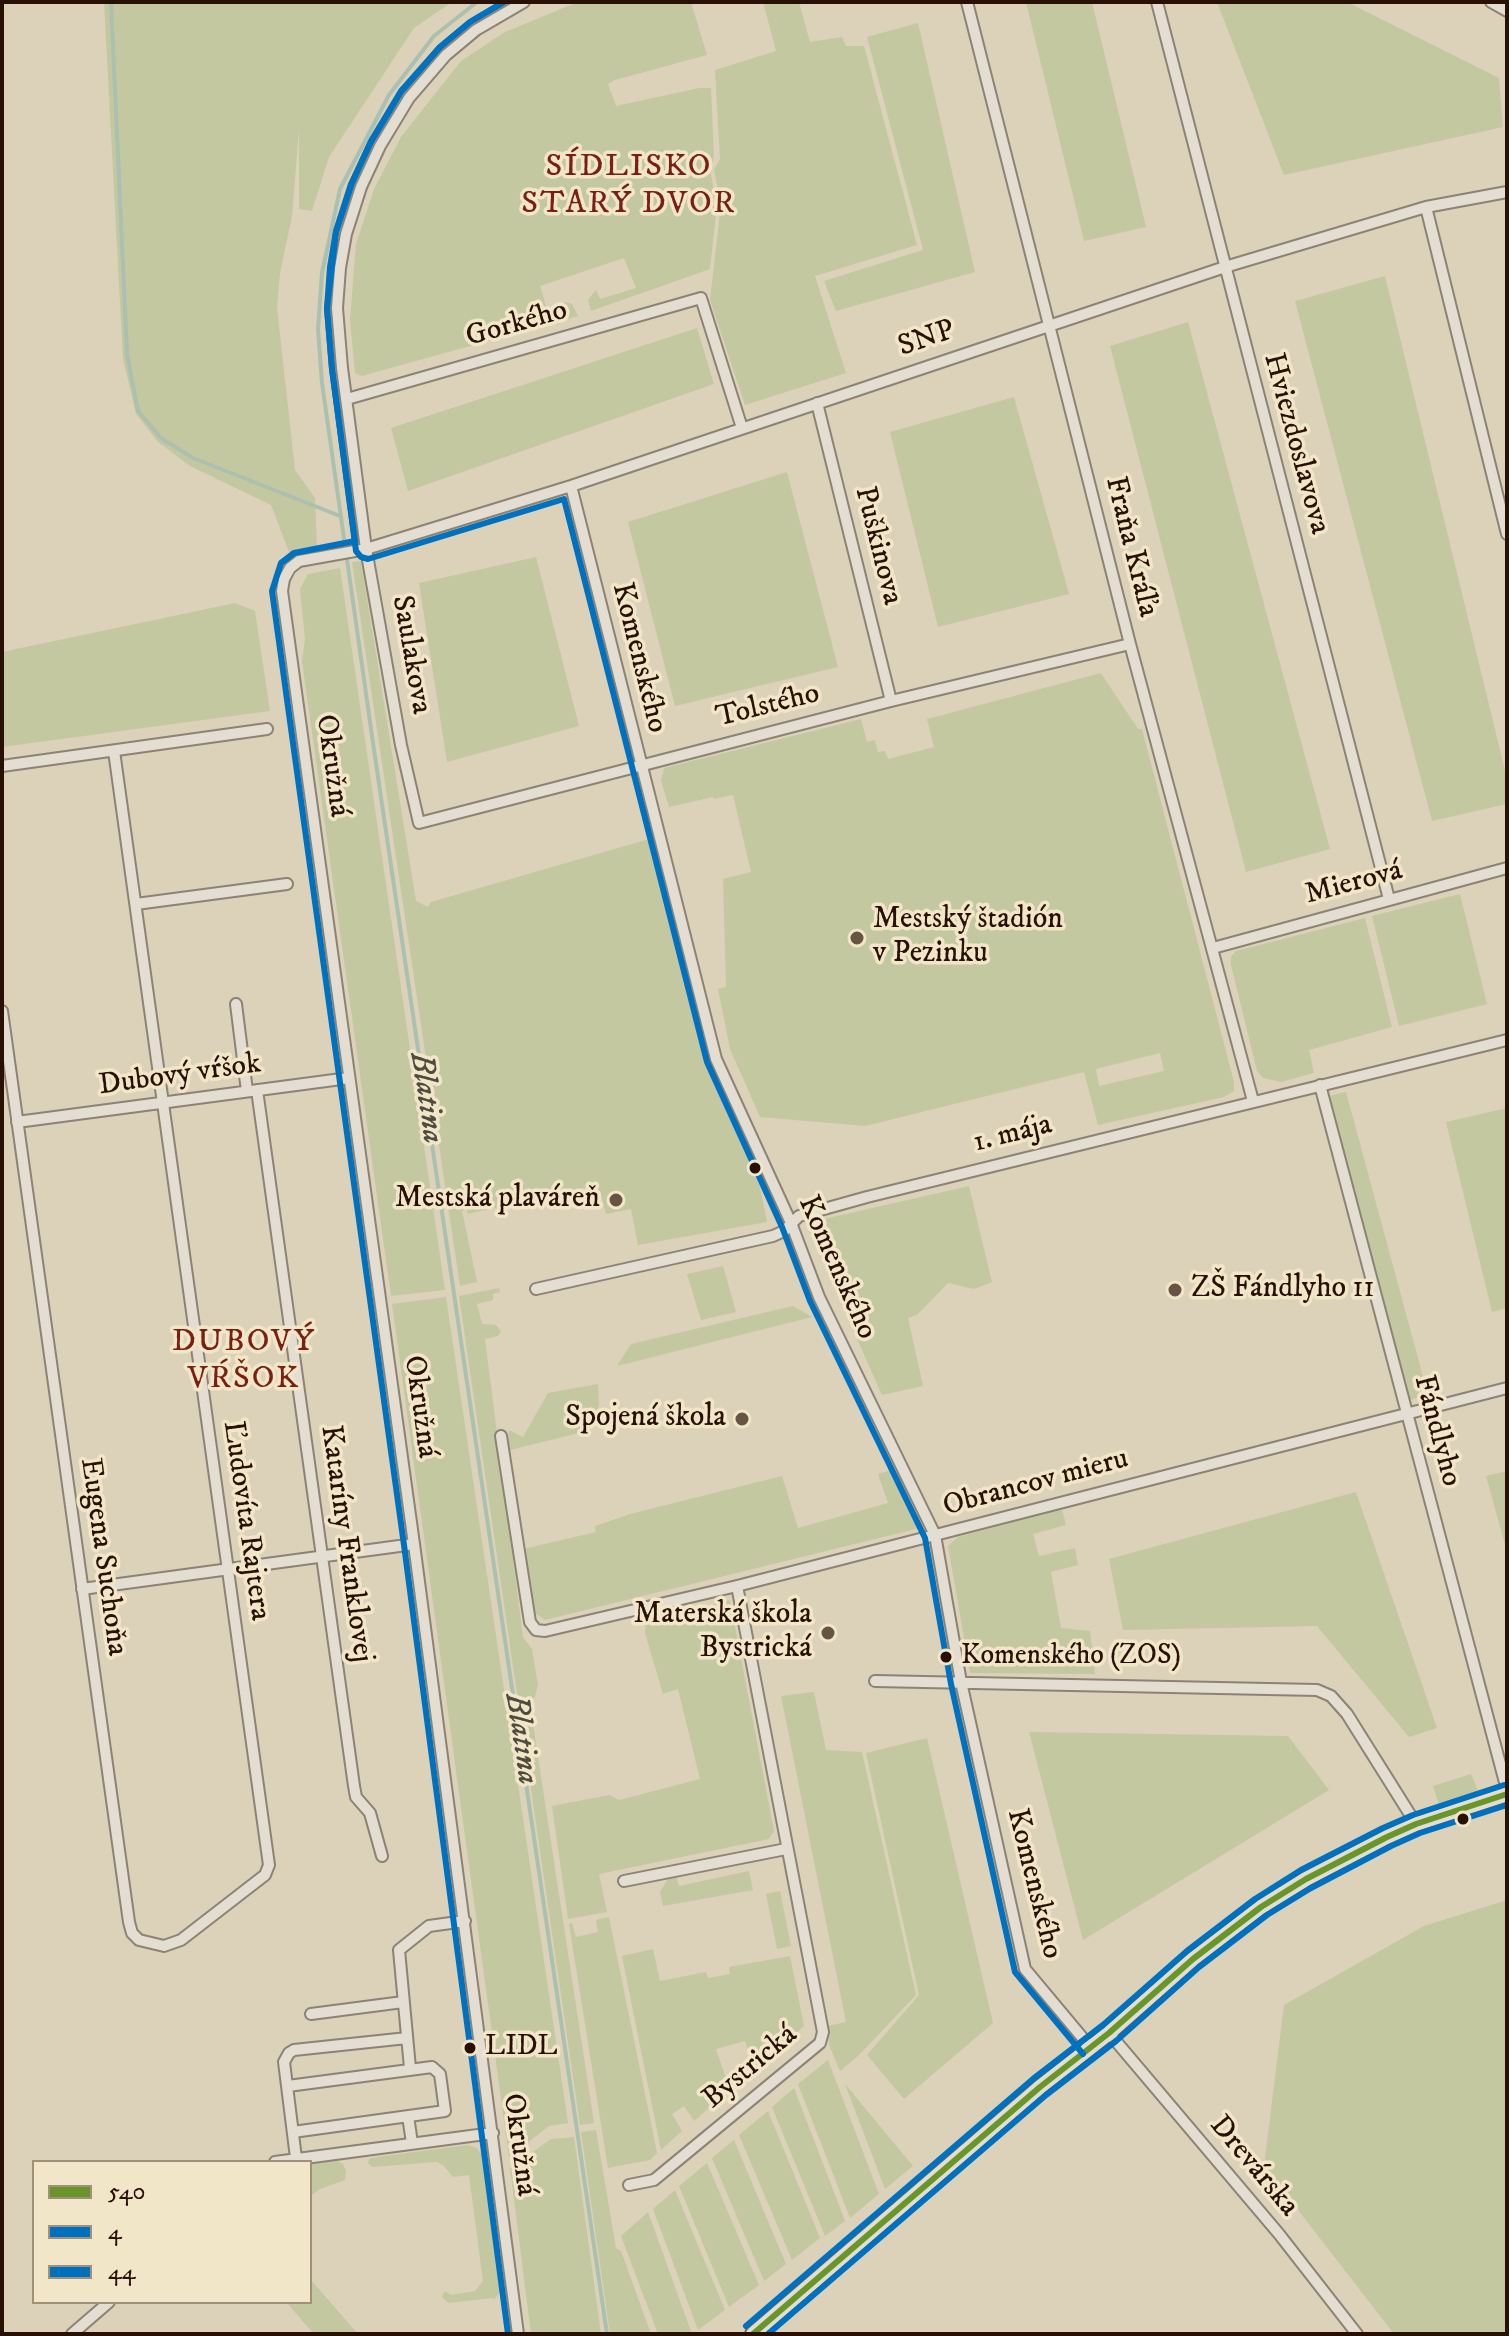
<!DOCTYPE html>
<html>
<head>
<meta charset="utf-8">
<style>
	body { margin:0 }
	#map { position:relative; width:1509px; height:2336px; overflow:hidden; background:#dbd2b9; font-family:"IM FELL DW Pica",serif }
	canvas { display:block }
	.frame { position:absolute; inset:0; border:4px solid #291004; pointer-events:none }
	.legend { position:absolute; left:32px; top:2160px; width:280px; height:144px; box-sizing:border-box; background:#f1e6c8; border:2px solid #a1907a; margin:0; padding:10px 14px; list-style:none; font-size:24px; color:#291004 }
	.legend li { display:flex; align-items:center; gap:16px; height:40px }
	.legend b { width:40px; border:2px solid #a1907a }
</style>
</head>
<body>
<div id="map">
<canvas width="1509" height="2336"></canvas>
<div class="frame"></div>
<ul class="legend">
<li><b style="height:10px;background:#68962a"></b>540</li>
<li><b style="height:10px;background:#0071bf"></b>4</li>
<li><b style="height:10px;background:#0071bf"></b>44</li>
</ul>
</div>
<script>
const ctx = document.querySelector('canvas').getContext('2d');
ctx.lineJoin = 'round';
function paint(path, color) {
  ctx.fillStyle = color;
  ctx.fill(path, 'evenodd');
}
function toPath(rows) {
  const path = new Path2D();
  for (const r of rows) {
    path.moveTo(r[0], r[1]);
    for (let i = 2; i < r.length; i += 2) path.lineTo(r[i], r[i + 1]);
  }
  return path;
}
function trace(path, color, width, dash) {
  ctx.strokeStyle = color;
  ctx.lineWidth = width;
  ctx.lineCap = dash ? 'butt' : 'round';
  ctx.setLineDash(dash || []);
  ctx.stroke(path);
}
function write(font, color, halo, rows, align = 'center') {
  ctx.font = font + ' "IM FELL DW Pica",serif';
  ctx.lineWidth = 7;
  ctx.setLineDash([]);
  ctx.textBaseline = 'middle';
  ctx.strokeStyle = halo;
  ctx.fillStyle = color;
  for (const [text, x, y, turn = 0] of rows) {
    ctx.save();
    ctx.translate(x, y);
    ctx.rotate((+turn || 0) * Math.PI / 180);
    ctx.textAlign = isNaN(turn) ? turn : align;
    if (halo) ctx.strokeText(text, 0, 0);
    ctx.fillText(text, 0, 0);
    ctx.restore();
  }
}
paint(toPath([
	[104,2,452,2,414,28,329,157,312,211,299,209,299,129,292,216,280,273,277,308,295,470,315,498,317,549,289,552,271,505,190,466,158,442,136,414,123,359],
	[578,2,691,2,707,55,615,80,608,84,616,106,699,88,711,88,714,157,710,170,717,205,710,269,591,311,588,300,596,290,600,299,636,288,624,258,540,286,549,316,564,311,562,303,565,302,572,304,578,316,362,376,355,373,350,320,356,244,374,189,401,137,461,61,505,32],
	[763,2,799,2,810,42,842,37,846,46,864,46,917,245,815,276,846,373,745,405,710,300,721,204,714,170,720,159,715,70,776,51],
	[1026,2,1092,2,1146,227,1084,241],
	[1217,2,1347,2,1499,78,1503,127,1284,175],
	[918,23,975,272,836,311,824,281,923,250,867,37],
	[1385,276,1507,779,1507,804,1432,821,1295,301],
	[1188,322,1330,849,1246,872,1110,346],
	[697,328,714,384,408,491,391,428],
	[1014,397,1069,594,938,627,890,432],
	[787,472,838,667,675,706,628,522],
	[536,557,579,726,447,762,419,583],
	[361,561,416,901,428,907,431,902,649,839,704,1062,760,1187,767,1222,638,1245,631,1209,606,1214,600,1191,587,1187,468,1214,466,1208,462,1211,477,1282,460,1286,352,562],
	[340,568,445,1290,391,1296,302,661,305,639,300,589,308,574],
	[235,603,255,611,270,711,2,747,2,652],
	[1101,673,1138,729,1142,729,1234,1082,1234,1091,1224,1097,1098,1125,1084,1072,865,1126,760,1117,730,1049,718,989,726,987,723,879,751,872,733,795,714,799,713,797,669,807,661,781,664,768,861,719,867,742,875,740,878,752,885,751,888,759,934,747,927,719],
	[1160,1053,1164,1071,1099,1086,1096,1069],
	[1460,894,1487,1004,1399,1026,1372,916],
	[1365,918,1392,1027,1309,1050,1314,1073,1281,1082,1263,1078,1257,1071,1231,965,1231,957,1236,951],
	[1346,1092,1428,1395,1409,1400,1329,1096],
	[1507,1108,1507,1308,1492,1312,1446,1122],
	[969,1186,992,1282,974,1289,948,1283,917,1315,908,1318,923,1386,882,1395,807,1226,815,1221],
	[723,1266,736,1312,701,1320,687,1274],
	[499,1288,500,1292,493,1294,493,1300,477,1304,482,1324,496,1325,501,1331,498,1336,485,1339,523,1637,532,1649,538,1685,531,1711,594,2123,580,2125,459,1296],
	[446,1297,568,2123,549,2126,509,2157,392,1304],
	[793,1306,812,1317,617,1366,631,1344],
	[598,1384,599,1405,595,1416,586,1428,575,1434,510,1450,507,1443,509,1430,523,1437,548,1393],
	[892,1470,920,1528,545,1620,535,1613,523,1549,596,1532,595,1526,630,1514,782,1476,798,1528,888,1503,878,1474],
	[1507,1471,1507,1552,1486,1476],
	[1356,1492,1437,1728,1409,1737,1317,1626,1123,1630,1109,1559],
	[1062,1509,1066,1525,1033,1534,1039,1556,1075,1548,1078,1565,1051,1572,1061,1628,1090,1631,1095,1674,970,1673,948,1546,958,1537],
	[730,1600,774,1831,769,1839,599,1874,607,1912,568,1919,552,1806,609,1795,619,1800,700,1779,678,1689,663,1694,645,1633,646,1624],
	[814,1692,826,1750,862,1752,916,1995,859,2055,840,2071,829,2045,828,2026,846,2022,781,1696],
	[1029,1732,1288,1736,1329,1790,1083,1940],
	[927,1738,993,2023,904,2099,867,2055,919,1995,866,1753],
	[1471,1774,1478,1791,1439,1804,1433,1786],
	[749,1871,753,1890,663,1906,660,1892,668,1879,676,1876,679,1886],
	[780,1891,791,1946,777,1949,766,1894],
	[1507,1900,1507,2334,1394,2334,1264,2166,1284,2005,1424,1926],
	[609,1917,657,2153,650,2160,608,2168,569,1924,572,1923,576,1937,598,1932,596,1920],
	[653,1949,660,1981,706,1972,708,1978,730,1974,729,1967,790,1956,804,2026,755,2069,745,2041,716,2049,730,2090,694,2121,684,2106,672,2114,682,2131,661,2150,622,1956],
	[828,2060,879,2194,850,2218,798,2084],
	[845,2084,913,2166,885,2189],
	[794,2088,845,2221,825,2236,772,2107],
	[768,2111,820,2238,792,2260,739,2135],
	[596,2130,616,2248,621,2251,651,2334,610,2334,581,2132],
	[574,2137,601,2334,531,2334,510,2168,551,2139],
	[734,2140,786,2264,764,2281,712,2158],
	[467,2145,477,2148,484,2158,500,2292,494,2300,493,2298,448,2303,442,2297,445,2291,451,2295,475,2291,483,2281,469,2175,453,2177,443,2165,436,2162,372,2167,368,2163,369,2159,376,2157],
	[335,2160,343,2164,346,2171,345,2180,320,2189,310,2196,310,2164],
	[707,2163,759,2285,729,2307,679,2186],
	[675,2190,725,2310,698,2330,653,2209],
	[648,2212,692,2334,658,2334,621,2236],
	[310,2279,358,2334,314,2334,286,2302,310,2302]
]), '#c3c8a1');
trace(toPath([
	[111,2,127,354,138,411,161,438,193,458,340,516],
	[477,2,434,36,389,95,340,189,322,273,318,329,322,383,373,743,607,2334]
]), '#acc0b0', 4);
const minor = toPath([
	[524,2,476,30,446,55,409,98,380,146,361,187,346,234,340,268,337,308,342,368,366,549,401,745,419,823,891,701,1130,644],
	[967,2,1130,644,1253,1101],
	[1157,2,1389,899],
	[1491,2,1507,11],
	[1426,207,1507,534],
	[347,399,701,298,742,428],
	[817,403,891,701],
	[571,486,716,1059,791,1223,819,1297,935,1535,961,1682,1025,1969,1091,2048],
	[2,766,267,729],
	[136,904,287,884],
	[1213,948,1507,868],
	[236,1004,247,1091],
	[2,1011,129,1922,132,1933,139,1940,164,1946,181,1940,265,1875,269,1865,114,751],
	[1320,1085,1507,1790],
	[257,1090,354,1786,356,1797,370,1813,382,1856],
	[17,1122,349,1078],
	[536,1289,773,1236,784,1231,799,1216,867,1197,1507,1040],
	[501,1436,530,1622,536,1630,545,1631,737,1586,1507,1388],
	[82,1589,414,1544],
	[875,1681,1317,1690,1331,1696,1347,1714,1416,1824],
	[624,1881,786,1849],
	[311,2014,403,2002],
	[1109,2033,1279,2234,1357,2334],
	[410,2068,399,1950,429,1926,465,1921],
	[288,2086,432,2067,440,2074,445,2111,293,2132],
	[408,2116,412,2143],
	[296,2158,284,2062,289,2053,294,2050,407,2038],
	[275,2162,493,2133],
	[629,2185,654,2180,820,2043,823,2032,737,1586],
	[72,2334,109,2302],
	[518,2334,414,1544,282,591,284,579,290,568,299,561,366,549,571,486,1225,267,1426,207,1507,192]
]);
const secondary = toPath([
	[753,2334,1040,2087,1109,2033,1193,1959,1261,1907,1306,1879,1387,1837,1416,1824,1507,1794]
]);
trace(minor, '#8c8374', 14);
trace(secondary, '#726a5c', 18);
trace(minor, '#e3ded1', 10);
trace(secondary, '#e3ded1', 14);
trace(toPath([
	[753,2334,1040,2087,1109,2033,1193,1959,1261,1907,1306,1879,1387,1837,1416,1824,1507,1794]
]), '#68962a', 6);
trace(toPath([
	[504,2,470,22,440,47,401,92,371,142,351,184,336,231,330,267,327,309,332,369,356,551,361,557,368,559,564,499,707,1062,782,1227,810,1301,925,1538,951,1684,1015,1972,1083,2054],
	[768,2334,1046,2095,1116,2041,1199,1967,1267,1915,1311,1888,1391,1846,1420,1833,1507,1805]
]), '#0071bf', 6);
trace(toPath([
	[504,2,470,22,440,47,401,91,371,141,352,183,336,232,327,308,332,369,355,541,294,553,281,563,272,591,404,1545,508,2334],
	[746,2326,1033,2079,1103,2025,1187,1951,1255,1899,1301,1870,1383,1828,1413,1815,1504,1785]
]), '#0071bf', 6);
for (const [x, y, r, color] of [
	[857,938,8,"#675443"],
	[755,1168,7,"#291004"],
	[616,1200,8,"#675443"],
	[1175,1290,8,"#675443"],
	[742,1419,8,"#675443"],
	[828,1633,8,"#675443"],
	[946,1657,7,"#291004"],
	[1463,1819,7,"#291004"],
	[470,2048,7,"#291004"]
]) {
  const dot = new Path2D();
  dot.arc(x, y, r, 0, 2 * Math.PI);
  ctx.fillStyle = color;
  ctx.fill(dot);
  trace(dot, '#f1e6c8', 3);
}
write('28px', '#291004', '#f1e6c8', [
	["Komenského (ZOS)",961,1657],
	["LIDL",485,2048]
], 'left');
write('30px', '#291004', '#f1e6c8', [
	["Gorkého",517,325,-16],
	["SNP",927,340,-19],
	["Hviezdoslavova",1295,444,75],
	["Puškinova",877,546,76],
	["Fraňa Kráľa",1130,547,76],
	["Saulakova",410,655,80],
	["Komenského",638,658,76],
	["Tolstého",768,707,-14],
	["Okružná",331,766,82],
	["Mierová",1354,884,-15],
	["Dubový vŕšok",180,1076,-8],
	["1. mája",1013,1135,-14],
	["Komenského",836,1268,66],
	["Okružná",419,1407,82],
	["Fándlyho",1436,1431,75],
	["Obrancov mieru",1036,1484,-15],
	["Ľudovíta Rajtera",245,1521,82],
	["Kataríny Franklovej",345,1544,82],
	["Eugena Suchoňa",102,1557,82],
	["Komenského",1033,1884,76],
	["Bystrická",751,2068,-40],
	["Okružná",518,2145,82],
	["Drevárska",1253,2167,50]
]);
write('30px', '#291004', '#f1e6c8', [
	["Mestský štadión",873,921,"left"],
	["v Pezinku",873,955,"left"],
	["Mestská plaváreň",600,1200],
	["ZŠ Fándlyho 11",1191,1290,"left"],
	["Spojená škola",726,1419],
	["Materská škola",812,1616],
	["Bystrická",812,1650]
], 'right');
ctx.letterSpacing = '2px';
write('32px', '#7a1f14', '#f1e6c8', [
	["SÍDLISKO",629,168],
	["STARÝ DVOR",629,205],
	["DUBOVÝ",244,1343],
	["VŔŠOK",244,1380]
]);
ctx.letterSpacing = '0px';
write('italic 32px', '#504b3f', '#f1e6c8', [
	["Blatina",425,1098,82],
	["Blatina",520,1739,82]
]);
</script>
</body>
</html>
